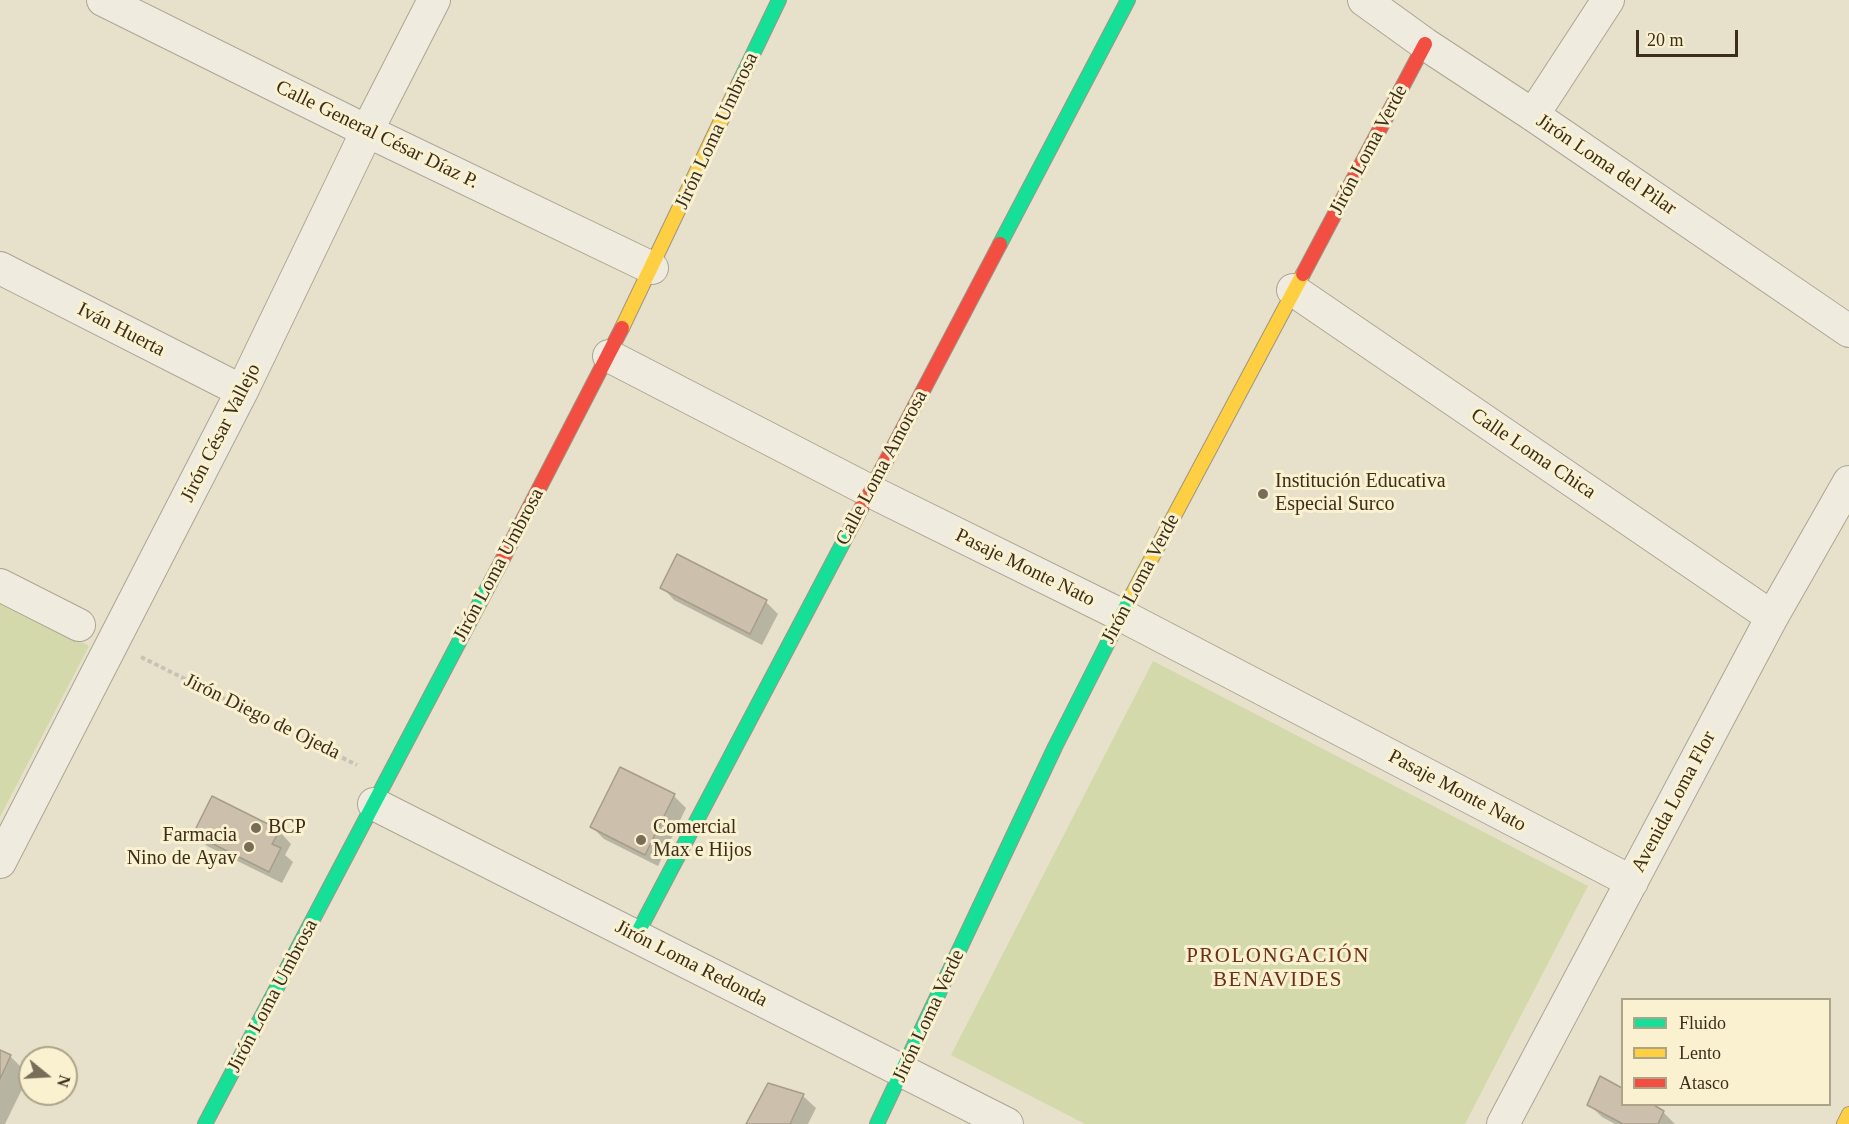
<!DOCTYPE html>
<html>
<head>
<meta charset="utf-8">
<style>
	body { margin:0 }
	#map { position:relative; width:1849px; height:1124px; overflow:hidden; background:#e7e1cb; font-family:Georgia,serif }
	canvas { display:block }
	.legend { position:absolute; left:1621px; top:998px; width:210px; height:108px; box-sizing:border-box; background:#f9f1d0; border:2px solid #ada388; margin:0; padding:8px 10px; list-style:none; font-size:18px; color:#3c2e1b }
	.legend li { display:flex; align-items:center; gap:12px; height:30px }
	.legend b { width:30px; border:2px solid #ada388 }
	.north { position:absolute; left:18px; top:1046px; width:60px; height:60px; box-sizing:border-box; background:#f9f1d0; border:2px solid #ada388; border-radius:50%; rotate:108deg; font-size:16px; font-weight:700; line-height:24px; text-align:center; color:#3c2e1b }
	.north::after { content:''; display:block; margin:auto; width:21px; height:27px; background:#786d59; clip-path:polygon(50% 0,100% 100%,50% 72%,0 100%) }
	.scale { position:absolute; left:1636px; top:30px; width:102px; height:27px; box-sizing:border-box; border:3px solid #3c2e1b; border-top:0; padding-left:8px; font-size:18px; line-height:21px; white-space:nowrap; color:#3c2e1b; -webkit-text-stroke:4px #f9f1d0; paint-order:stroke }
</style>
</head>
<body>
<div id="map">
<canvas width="1849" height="1124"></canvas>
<ul class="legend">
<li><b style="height:8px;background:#16e098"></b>Fluido</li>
<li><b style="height:8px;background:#ffcf43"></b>Lento</li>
<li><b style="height:8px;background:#f24e42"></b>Atasco</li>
</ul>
<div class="north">N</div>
<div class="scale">20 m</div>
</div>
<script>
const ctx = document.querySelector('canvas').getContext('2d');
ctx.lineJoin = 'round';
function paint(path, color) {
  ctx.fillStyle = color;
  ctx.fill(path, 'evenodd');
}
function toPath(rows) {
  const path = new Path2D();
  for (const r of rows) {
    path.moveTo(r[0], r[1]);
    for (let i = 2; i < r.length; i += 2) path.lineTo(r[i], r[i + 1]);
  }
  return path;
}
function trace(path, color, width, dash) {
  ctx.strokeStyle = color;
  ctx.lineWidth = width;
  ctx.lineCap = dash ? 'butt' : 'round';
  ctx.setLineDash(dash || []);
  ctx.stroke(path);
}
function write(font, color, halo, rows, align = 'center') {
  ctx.font = font + ' Georgia,serif';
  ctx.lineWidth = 6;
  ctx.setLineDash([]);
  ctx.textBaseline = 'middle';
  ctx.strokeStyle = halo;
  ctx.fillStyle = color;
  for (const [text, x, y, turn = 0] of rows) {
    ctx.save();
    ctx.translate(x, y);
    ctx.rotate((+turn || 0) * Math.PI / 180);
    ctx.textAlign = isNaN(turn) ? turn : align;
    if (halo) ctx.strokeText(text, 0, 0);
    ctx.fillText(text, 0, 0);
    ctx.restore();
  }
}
paint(toPath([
	[0,601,89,646,0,817],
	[1153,661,1588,886,1465,1124,1085,1124,951,1055]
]), '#d4d9ac');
paint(toPath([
	[662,587,766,602,778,614,762,645,674,600],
	[674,796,686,808,658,866,604,839,592,827],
	[279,831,291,844,285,855,293,862,282,883,207,846,195,834],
	[0,1051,10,1056,29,1075,5,1124,0,1124],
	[1600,1078,1622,1090,1622,1104,1663,1112,1675,1124,1615,1124,1602,1117,1589,1104],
	[769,1085,803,1096,816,1108,808,1124,747,1124]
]), '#0003');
const building = toPath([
	[677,554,767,600,750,634,660,588,677,554],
	[620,767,675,794,645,855,590,827,620,767],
	[212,796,280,830,272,844,281,848,269,872,193,834,212,796],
	[0,1050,11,1055,0,1079,0,1050],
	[1600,1076,1622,1088,1622,1104,1652,1104,1664,1111,1658,1124,1623,1124,1587,1105,1600,1076],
	[768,1083,804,1094,790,1124,746,1124,768,1083]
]);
paint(building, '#ccbfac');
trace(building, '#a79c8a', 1.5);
const street = toPath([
	[103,0,367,131,652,268],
	[1364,0,1425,44,1533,115,1849,331],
	[1533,115,1608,0],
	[0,268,242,391],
	[1293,290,1772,617],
	[609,356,870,491,1121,615,1632,882],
	[0,585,79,625],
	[374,804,1007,1124],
	[0,862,242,391,367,131,434,0],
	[1503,1124,1772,617,1849,482]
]);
const fast = toPath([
	[739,83,779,0],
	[1000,244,1128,0],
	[636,936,855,520],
	[205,1124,497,570],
	[877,1124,1055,747,1133,593]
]);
const slow = toPath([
	[622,328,739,83],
	[1133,593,1303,274],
	[1844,1124,1849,1114]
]);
const jam = toPath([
	[1303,274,1425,44],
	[855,520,1000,244],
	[497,570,622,328]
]);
trace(street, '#aca595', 34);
trace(fast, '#9c9584', 16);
trace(slow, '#9c9584', 16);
trace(jam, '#9c9584', 16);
trace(toPath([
	[141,657,357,765]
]), '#c7c2b5', 4, [4.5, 3]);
trace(street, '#efebde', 32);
trace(fast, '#16e098', 14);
trace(slow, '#ffcf43', 14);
trace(jam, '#f24e42', 14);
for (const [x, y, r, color] of [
	[1263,494,6,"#786d59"],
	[256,828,6,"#786d59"],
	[641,840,6,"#786d59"],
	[249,847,6,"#786d59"]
]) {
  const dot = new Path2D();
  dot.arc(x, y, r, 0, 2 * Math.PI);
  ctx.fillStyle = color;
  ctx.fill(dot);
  trace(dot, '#f9f1d0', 2);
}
write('20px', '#3c2e1b', '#f9f1d0', [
	["Jirón Loma Umbrosa",717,131,-65],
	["Calle General César Díaz P.",377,135,26],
	["Jirón Loma Verde",1369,150,-62],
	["Jirón Loma del Pilar",1606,165,34],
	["Iván Huerta",121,330,27],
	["Jirón César Vallejo",221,433,-63],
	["Calle Loma Chica",1533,454,34],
	["Calle Loma Amorosa",882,468,-62],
	["Jirón Loma Umbrosa",499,565,-62],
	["Pasaje Monte Nato",1025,568,26],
	["Jirón Loma Verde",1141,579,-62],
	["Jirón Diego de Ojeda",262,717,26],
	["Pasaje Monte Nato",1457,791,28],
	["Avenida Loma Flor",1674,802,-62],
	["Jirón Loma Redonda",691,964,27],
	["Jirón Loma Umbrosa",273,996,-62],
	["Jirón Loma Verde",929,1016,-65]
]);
write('20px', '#3c2e1b', '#f9f1d0', [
	["Institución Educativa",1275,482],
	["Especial Surco",1275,505],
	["BCP",268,828],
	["Comercial",653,828],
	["Max e Hijos",653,851],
	["Farmacia",237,836,"right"],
	["Nino de Ayav",237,859,"right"]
], 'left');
ctx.letterSpacing = '1.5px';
write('21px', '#6d3016', '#f9f1d0', [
	["PROLONGACIÓN",1278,956],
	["BENAVIDES",1278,980]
]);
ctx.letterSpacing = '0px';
</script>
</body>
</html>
